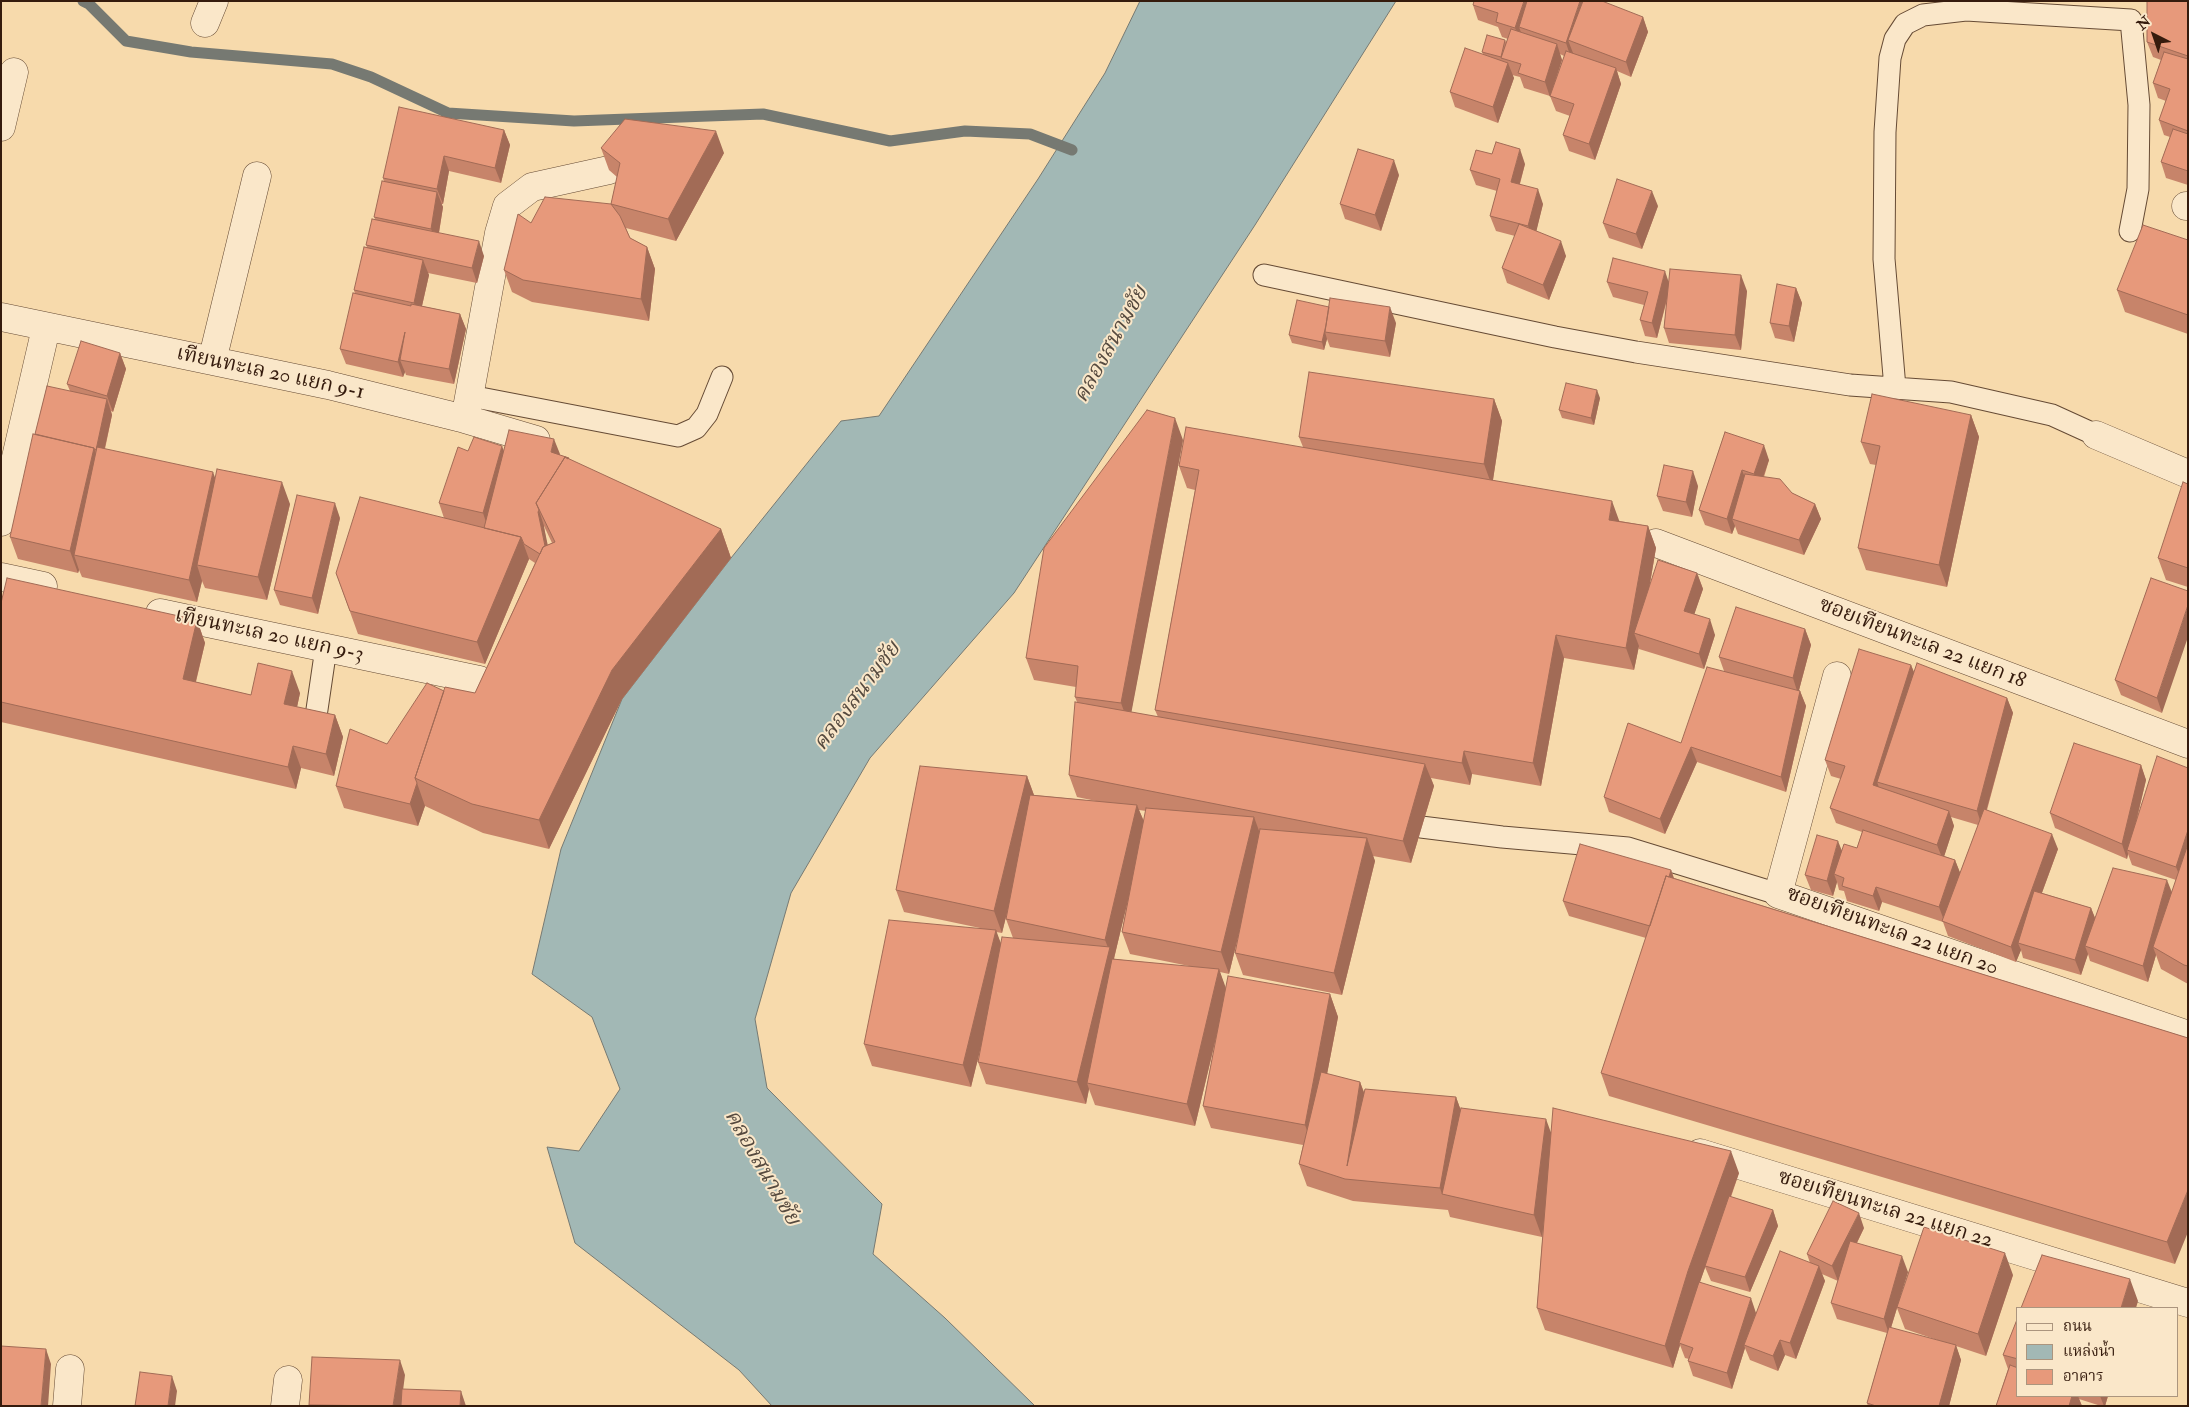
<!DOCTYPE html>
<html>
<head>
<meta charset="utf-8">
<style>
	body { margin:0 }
	#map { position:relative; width:2189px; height:1407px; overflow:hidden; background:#f7daac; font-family:"IM FELL Double Pica","Noto Serif Thai",serif }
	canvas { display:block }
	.frame { position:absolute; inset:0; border:2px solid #351b0d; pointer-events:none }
	.legend { position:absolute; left:2016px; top:1307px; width:162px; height:90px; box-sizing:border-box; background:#fae7c9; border:1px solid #ab957e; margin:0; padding:6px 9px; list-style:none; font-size:15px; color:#351b0d }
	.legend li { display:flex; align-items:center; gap:10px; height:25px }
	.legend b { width:25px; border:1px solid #ab957e }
	.north { position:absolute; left:2129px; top:10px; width:50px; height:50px; -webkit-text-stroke:4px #fae7c9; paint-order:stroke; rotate:319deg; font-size:14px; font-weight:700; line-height:20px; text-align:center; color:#351b0d }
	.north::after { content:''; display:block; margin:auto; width:18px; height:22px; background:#351b0d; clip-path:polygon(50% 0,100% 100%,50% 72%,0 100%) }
</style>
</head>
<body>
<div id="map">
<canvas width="2189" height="1407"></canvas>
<div class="frame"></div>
<ul class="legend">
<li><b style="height:6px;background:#fae7c9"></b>ถนน</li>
<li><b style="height:14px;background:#a2b8b5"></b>แหล่งน้ำ</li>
<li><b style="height:14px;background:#e7997b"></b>อาคาร</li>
</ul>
<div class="north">N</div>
</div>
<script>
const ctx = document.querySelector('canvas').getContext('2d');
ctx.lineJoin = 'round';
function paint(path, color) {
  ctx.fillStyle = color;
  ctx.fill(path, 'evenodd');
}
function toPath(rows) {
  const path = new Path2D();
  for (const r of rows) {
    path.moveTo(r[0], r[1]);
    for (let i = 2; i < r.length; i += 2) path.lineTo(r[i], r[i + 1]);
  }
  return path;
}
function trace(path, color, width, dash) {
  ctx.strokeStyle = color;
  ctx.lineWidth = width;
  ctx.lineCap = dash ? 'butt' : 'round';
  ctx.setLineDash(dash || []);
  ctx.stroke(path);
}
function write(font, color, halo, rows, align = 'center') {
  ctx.font = font + ' "IM FELL Double Pica","Noto Serif Thai",serif';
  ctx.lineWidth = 4;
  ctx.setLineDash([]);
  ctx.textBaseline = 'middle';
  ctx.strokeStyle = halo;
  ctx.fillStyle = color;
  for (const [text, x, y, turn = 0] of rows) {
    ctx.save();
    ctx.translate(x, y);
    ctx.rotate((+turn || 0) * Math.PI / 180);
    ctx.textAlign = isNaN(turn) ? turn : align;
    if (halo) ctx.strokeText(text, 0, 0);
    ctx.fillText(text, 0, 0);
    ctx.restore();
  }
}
const water = toPath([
	[1140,1,1396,1,1255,225,1014,593,870,758,791,893,755,1019,767,1088,882,1204,873,1254,945,1318,1035,1406,772,1406,739,1370,575,1243,547,1147,579,1151,620,1089,592,1017,532,974,561,849,622,699,731,558,841,421,879,416,1038,179,1105,73,1140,1]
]);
paint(water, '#a2b8b5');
trace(water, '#767972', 1);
trace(toPath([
	[83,1,89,4,126,41,191,52,332,64,371,77,448,113,574,121,763,114,890,141,965,131,1030,134,1072,150]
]), '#767972', 11);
const lane = toPath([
	[1264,275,1555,337,1636,352,1850,385,1951,392,2052,415,2096,435],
	[1895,388,1884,259,1885,132,1890,58,1895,39,1905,24,1923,15,1966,10,2131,20,2139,105,2138,189,2130,231],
	[470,396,678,436,696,428,707,414,722,377],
	[315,723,326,648],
	[1421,827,1502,837,1628,848,1778,894]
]);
const street = toPath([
	[205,23,214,1],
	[1,127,14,72],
	[2186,206,2188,206],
	[1,317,328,385,465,419,536,440],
	[212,361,257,176],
	[465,419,499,233,507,206,532,187,609,170],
	[2096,435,2188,474],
	[1,522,46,328],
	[1656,543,2188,744],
	[1,577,43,586],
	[160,613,479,680],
	[1837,676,1778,894,2188,1035],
	[1700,1153,2188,1303],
	[67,1406,70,1369],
	[285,1406,288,1380]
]);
trace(lane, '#664b35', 23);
trace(street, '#664b35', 29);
trace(lane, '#fae7c9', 21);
trace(street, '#fae7c9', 28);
paint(toPath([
	[2188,1,2188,185,2166,178,2161,162,2170,137,2164,135,2159,120,2166,101,2158,98,2153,83,2161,60,2153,57,2147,42],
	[1473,5,1643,17,1648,32,1631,77,1617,71,1621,84,1595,160,1569,151,1563,135,1570,116,1556,111,1550,96,1524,88,1520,77,1512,75,1514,78,1498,123,1455,107,1450,92,1483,54,1482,52,1505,40,1506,42,1508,39,1502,37,1498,27,1478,20],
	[1560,54,1564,56,1552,90,1562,60],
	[504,130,510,145,501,183,449,171,443,204,441,204,443,207,439,233,484,256,477,283,428,273,429,275,422,306,460,314,466,329,454,384,406,375,405,372,403,377,346,364,340,349,355,294,354,290,367,247,366,245,375,219,374,217,384,182,383,178],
	[601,148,724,153,676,241,626,228,630,238,647,247,655,269,649,321,532,302,512,292,504,270,531,223,611,204,617,177,609,170],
	[1525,164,1520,184,1543,204,1536,231,1566,256,1549,300,1507,283,1502,268,1515,236,1496,231,1490,216,1497,191,1476,185,1470,170],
	[1399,175,1381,231,1345,219,1340,204],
	[1658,206,1642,249,1609,238,1603,223],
	[2188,240,2188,334,2125,312,2117,290],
	[1669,281,1747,291,1741,350,1669,343,1664,328,1667,300,1657,338,1645,336,1640,320,1644,305,1613,297,1607,282],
	[1796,288,1802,303,1794,342,1775,338,1770,323],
	[1396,323,1390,357,1330,347,1327,339,1324,350,1292,343,1289,335],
	[120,353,126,369,113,412,111,411,112,415,105,449,215,479,290,504,267,600,205,588,202,581,197,602,82,577,79,570,78,573,18,559,10,537,35,434,70,391,67,384],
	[1600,398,1594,425,1562,418,1559,410],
	[1494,399,1502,421,1493,480,1620,521,1648,526,1656,548,1649,589,1697,573,1703,589,1694,614,1715,635,1704,669,1639,649,1639,646,1634,670,1564,658,1541,786,1472,774,1470,785,1431,778,1434,786,1411,863,1373,856,1375,861,1342,995,1243,975,1235,953,1241,925,1229,974,1220,972,1225,988,1330,994,1338,1017,1327,1074,1360,1082,1364,1092,1456,1097,1461,1111,1551,1132,1739,1173,1731,1197,1773,1210,1778,1226,1750,1292,1711,1281,1705,1267,1700,1282,1756,1313,1810,1263,1807,1254,1864,1228,1857,1243,1908,1272,1900,1296,2013,1275,1986,1356,1956,1346,1961,1360,1949,1406,1868,1406,1867,1403,1887,1333,1837,1319,1831,1303,1838,1281,1822,1274,1825,1281,1796,1359,1785,1355,1778,1371,1750,1360,1745,1348,1732,1389,1693,1376,1688,1361,1689,1359,1685,1358,1680,1345,1673,1368,1545,1330,1537,1308,1543,1229,1542,1237,1450,1217,1448,1210,1353,1201,1307,1186,1299,1164,1303,1145,1211,1128,1203,1106,1217,1034,1195,1126,1095,1105,1089,1089,1086,1104,986,1084,978,1062,981,1047,971,1087,872,1066,864,1044,980,928,904,912,896,890,1027,776,1034,795,1096,801,1077,797,1069,775,1077,702,1075,697,1076,687,1034,680,1026,658,1183,440,1131,712,1158,717,1155,710,1195,490,1187,488,1179,466,1303,447,1299,437],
	[1139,810,1146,811,1144,821],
	[1128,898,1122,932,1130,954,1194,967,1114,959],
	[1006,917,1006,919,1013,938,1001,944,996,932,1002,933],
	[1897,1308,1905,1329,1943,1342,1891,1328],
	[1971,415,1979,437,1947,587,1866,570,1858,548,1876,465,1870,464,1861,442],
	[1725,432,1769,460,1764,477,1792,493,1815,504,1821,519,1804,555,1738,534,1735,526,1732,534,1705,525,1699,510],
	[504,451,560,454,560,455,569,458,570,460,721,529,731,558,622,699,549,849,483,833,425,806,418,826,344,808,336,786,387,744,444,691,475,693,535,563,529,559,485,664,358,634,336,573,444,518,439,503],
	[544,526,552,543,547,545,544,527],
	[2188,484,2188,587,2166,580,2158,558],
	[1698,486,1692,517,1663,511,1657,496],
	[340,518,318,614,280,605,274,590],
	[2151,578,2162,713,2121,695,2115,680],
	[1,603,197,620,205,643,196,682,251,695,300,693,297,707,335,715,343,737,334,776,301,768,296,789,1,722],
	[1805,629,1811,645,1799,690,1800,691,1806,706,1786,792,1697,762,1665,834,1609,812,1604,797,1681,743,1724,671,1719,657],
	[1911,665,1914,672,2007,698,2013,713,1987,810,2058,849,2042,893,2091,908,2095,918,2172,892,2176,880,2132,865,2128,854,2127,859,2055,828,2050,813,2141,765,2146,780,2137,819,2188,768,2188,984,2161,969,2156,955,2148,982,2090,961,2088,954,2081,975,2023,958,2021,950,2016,962,1948,936,1943,922,1882,902,1879,911,1847,901,1844,891,1839,890,1837,882,1833,896,1811,890,1805,875,1842,850,1857,848,1862,832,1836,823,1830,808,1841,779,1831,776,1825,760],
	[1951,817,1978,825,1960,873,1955,860,1944,856,1954,826],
	[1671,870,1674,878,2188,1038,2175,1264,1609,1096,1601,1073,1646,938,1569,916,1563,901],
	[2018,1317,2018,1396,2108,1396,2105,1406,2101,1406,2079,1399,2082,1406,1996,1406,2008,1369,2003,1355]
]), '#c7846a');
paint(toPath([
	[1524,1,1535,1,1519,27,1523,38,1521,43,1515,28],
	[1580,1,1590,1,1568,40,1573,53,1571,58,1566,43],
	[1643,17,1648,32,1631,77,1626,62],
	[1557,44,1562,60,1550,97,1545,82],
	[1508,63,1514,78,1498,123,1493,107],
	[1616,68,1621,84,1595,160,1589,144],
	[504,130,510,145,501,183,495,168],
	[716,131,724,153,676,241,668,219],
	[1520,149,1525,164,1516,197,1511,182],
	[444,156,449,171,443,204,437,189],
	[1394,160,1399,175,1381,231,1375,215],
	[1538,189,1543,204,1534,241,1528,226],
	[1652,191,1658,206,1642,249,1636,234],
	[437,192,443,207,437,244,431,229],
	[479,241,484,256,477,283,472,268],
	[1561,241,1566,256,1549,300,1543,285],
	[647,247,655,269,649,321,641,299],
	[423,260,429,275,419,319,414,303],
	[1665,271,1670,286,1657,338,1652,323],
	[1741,275,1747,291,1741,350,1735,335],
	[1796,288,1802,303,1794,342,1789,326],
	[1330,307,1325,332,1327,339,1324,350,1322,342],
	[1390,307,1396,323,1390,357,1385,341],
	[460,314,466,329,454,384,449,369],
	[405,332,400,360,405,372,403,377,398,362],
	[120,353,126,369,113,412,107,396],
	[1597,390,1600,398,1594,425,1591,418],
	[107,399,112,415,101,465,96,450],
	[1494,399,1502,421,1492,486,1484,464],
	[1971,415,1979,437,1947,587,1939,565],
	[1175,418,1183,440,1129,725,1121,703],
	[554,439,560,454,557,467,551,452],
	[1764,445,1769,460,1759,489,1754,474],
	[502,446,508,461,488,528,483,513],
	[94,448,102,470,74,555,79,570,78,573,70,551],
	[1742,470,1748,485,1732,519,1735,526,1732,534,1727,519],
	[1693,471,1698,486,1692,517,1686,502],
	[213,472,221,494,197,565,202,581,197,602,189,580],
	[282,482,290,504,267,600,258,577],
	[1612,501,1620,523,1609,520],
	[335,503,340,518,318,614,312,598],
	[1815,504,1821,519,1804,555,1799,540],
	[539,510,544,526,544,527,554,575,548,560,538,512],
	[1648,526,1656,548,1641,636,1634,633,1639,646,1634,670,1626,648],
	[721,529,731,558,622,699,549,849,539,820,612,670],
	[521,537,529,559,485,664,477,642],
	[1697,573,1703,589,1690,627,1684,611],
	[2188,605,2188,637,2162,713,2157,698],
	[1710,619,1715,635,1704,669,1699,654],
	[197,620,205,643,191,701,183,679],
	[1805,629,1811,645,1798,694,1793,678],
	[1556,635,1564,658,1541,786,1533,763],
	[1911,665,1917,680,1877,782,1881,793,1873,785],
	[292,671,300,693,293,726,284,704],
	[1800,691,1806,706,1786,792,1781,777],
	[2007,698,2013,713,1982,826,1977,811],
	[335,715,343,737,334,776,326,754],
	[293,746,301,768,296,789,288,767],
	[1691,747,1697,762,1665,834,1660,819],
	[1464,751,1472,774,1470,785,1462,763],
	[1425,764,1434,786,1411,863,1403,841],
	[2141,765,2146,780,2129,850,2127,850,2128,854,2127,859,2122,844],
	[1027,776,1035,798,1002,933,994,911],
	[417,783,425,806,418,826,410,804],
	[1137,805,1146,827,1114,958,1118,969,1087,1083,1089,1089,1086,1104,1077,1082,1109,950,1105,940],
	[1949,811,1954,826,1943,860,1937,845],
	[1254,817,1262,839,1229,974,1221,952],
	[2188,830,2188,863,2182,882,2176,867],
	[2052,834,2058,849,2023,944,2018,943,2021,950,2016,962,2011,947],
	[1367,838,1375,861,1342,995,1334,973],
	[1838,841,1844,856,1834,874,1837,882,1833,896,1827,881],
	[1955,860,1961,875,1945,923,1939,907],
	[1671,870,1676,885,1654,927],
	[2167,880,2173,895,2153,947,2156,955,2148,982,2143,966],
	[1876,887,1882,902,1879,911,1873,896],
	[2091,908,2097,923,2085,946,2088,954,2081,975,2075,960],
	[996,930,1004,952,971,1087,963,1065],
	[1219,969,1227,991,1195,1126,1187,1104],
	[1330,994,1338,1017,1313,1147,1305,1125],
	[1360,1082,1368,1104,1347,1166],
	[1456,1097,1464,1119,1442,1194,1440,1188],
	[1546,1119,1554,1141,1542,1237,1534,1215],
	[1731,1151,1739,1173,1696,1293,1679,1343,1680,1345,1673,1368,1665,1346,1688,1271],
	[2188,1190,2188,1232,2175,1264,2167,1242],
	[1773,1210,1778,1226,1750,1292,1745,1277],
	[1859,1213,1864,1228,1838,1281,1832,1266],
	[2005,1253,2013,1275,1986,1356,1978,1334],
	[1902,1256,1908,1272,1889,1334,1884,1319],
	[1819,1266,1825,1281,1796,1359,1790,1343],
	[2130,1279,2138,1301,2136,1308,2121,1308],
	[1751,1298,1756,1313,1744,1345,1745,1348,1732,1389,1727,1373],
	[1780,1340,1785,1355,1778,1371,1773,1356],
	[1956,1345,1961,1360,1949,1406,1939,1406],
	[46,1349,51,1364,48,1406,41,1406],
	[400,1360,405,1375,401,1406,393,1406],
	[172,1376,177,1391,175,1406,168,1406],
	[461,1391,466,1406,460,1406],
	[2072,1396,2078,1396,2082,1406,2069,1406],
	[2100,1396,2108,1396,2105,1406,2104,1406]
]), '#a26b56');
const building = toPath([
	[1474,1,1524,1,1515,28,1496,22,1498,13,1473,5,1474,1],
	[1527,1,1580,1,1566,43,1519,27,1527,1],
	[1583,1,1602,1,1643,17,1626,62,1568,40,1583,1],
	[2147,1,2188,1,2188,56,2147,42,2147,1],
	[1511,29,1557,44,1545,82,1518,73,1521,64,1501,58,1511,29],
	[1487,35,1505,40,1501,57,1482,52,1487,35],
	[1465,48,1508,63,1493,107,1450,92,1465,48],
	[1566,51,1616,68,1589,144,1563,135,1574,104,1550,96,1566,51],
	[2164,52,2188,59,2188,131,2159,120,2170,89,2153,83,2164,52],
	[399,107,504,130,495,168,444,156,437,189,383,178,399,107],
	[625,119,716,131,668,219,611,204,620,163,601,148,625,119],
	[2173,129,2188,134,2188,171,2161,162,2173,129],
	[1496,142,1520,149,1511,182,1538,189,1528,226,1490,216,1500,179,1470,170,1476,150,1492,154,1496,142],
	[1358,149,1394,160,1375,215,1340,204,1358,149],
	[1617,179,1652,191,1636,234,1603,223,1617,179],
	[382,181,437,192,431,229,374,217,382,181],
	[545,197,611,204,620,216,630,238,647,247,641,299,523,280,504,270,518,214,531,223,545,197],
	[372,219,479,241,472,268,366,245,372,219],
	[1519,224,1561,241,1543,285,1502,268,1519,224],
	[2143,225,2188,240,2188,315,2117,290,2143,225],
	[364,247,423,260,414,303,354,290,364,247],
	[1613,258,1665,271,1652,323,1640,320,1648,292,1607,282,1613,258],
	[1670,269,1741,275,1735,335,1664,328,1670,269],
	[1777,284,1796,288,1789,326,1770,323,1777,284],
	[353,293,411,306,411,304,460,314,449,369,400,360,405,332,398,362,340,349,353,293],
	[1330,298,1390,307,1385,341,1325,332,1330,298],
	[1297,300,1329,307,1326,325,1322,342,1289,335,1297,300],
	[81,341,120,353,107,396,67,384,81,341],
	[1309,372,1494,399,1484,464,1299,437,1309,372],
	[1566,383,1597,390,1591,418,1559,410,1566,383],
	[47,386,107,399,96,450,94,449,94,448,35,434,47,386],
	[1872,394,1971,415,1939,565,1858,548,1880,446,1861,442,1872,394],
	[1147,410,1175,418,1121,703,1075,697,1078,666,1026,658,1044,548,1147,410],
	[1186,427,1612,501,1609,520,1648,526,1626,648,1556,635,1533,763,1464,751,1462,763,1155,710,1199,470,1179,466,1186,427],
	[509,430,554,439,551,452,569,458,568,459,565,457,536,503,539,510,538,512,545,546,543,547,540,554,524,544,521,537,484,528,509,430],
	[1725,432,1764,445,1754,474,1742,470,1727,519,1699,510,1725,432],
	[33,434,94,448,70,551,10,537,33,434],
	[474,437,502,446,483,513,439,503,458,447,468,451,474,437],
	[97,447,213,472,189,580,74,555,97,447],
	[565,457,721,529,612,670,539,820,472,804,415,778,445,687,475,693,543,547,555,542,536,503,565,457],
	[1664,465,1693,471,1686,502,1657,496,1664,465],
	[217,469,282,482,258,577,197,565,217,469],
	[1745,474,1780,479,1792,493,1815,504,1799,540,1732,519,1745,474],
	[2183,482,2188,484,2188,568,2158,558,2183,482],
	[297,495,335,503,312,598,274,590,297,495],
	[360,497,521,537,477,642,350,611,336,573,360,497],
	[1658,560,1697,573,1684,611,1710,619,1699,654,1634,633,1658,560],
	[7,578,197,620,183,679,251,695,258,663,292,671,284,704,335,715,326,754,293,746,288,767,1,702,1,603,7,578],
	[2151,578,2188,591,2188,605,2157,698,2115,680,2151,578],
	[1736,607,1805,629,1793,678,1719,657,1736,607],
	[1859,649,1911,665,1873,785,1949,811,1937,845,1830,808,1845,766,1825,760,1859,649],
	[1917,663,2007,698,1977,811,1877,782,1917,663],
	[1707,667,1800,691,1781,777,1691,747,1660,819,1604,797,1628,723,1681,743,1707,667],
	[427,683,444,691,415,778,417,783,410,804,336,786,350,729,387,744,427,683],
	[1075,702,1425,764,1403,841,1069,775,1075,702],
	[2074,743,2141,765,2122,844,2050,813,2074,743],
	[2157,756,2188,768,2188,830,2176,867,2127,850,2157,756],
	[920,766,1027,776,994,911,896,890,920,766],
	[1030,795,1137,805,1105,940,1006,919,1030,795],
	[1146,808,1254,817,1221,952,1122,932,1146,808],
	[1984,809,2052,834,2011,947,1942,921,1984,809],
	[1260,829,1367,838,1334,973,1235,953,1260,829],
	[1863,830,1955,860,1939,907,1876,887,1873,896,1842,886,1844,878,1834,874,1844,844,1857,848,1863,830],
	[1817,835,1838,841,1827,881,1805,875,1817,835],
	[1580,844,1671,870,1669,877,1666,876,1650,926,1563,901,1580,844],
	[2188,844,2188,966,2184,965,2153,947,2188,844],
	[2113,868,2167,880,2143,966,2085,946,2113,868],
	[1666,876,2188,1038,2188,1190,2167,1242,1601,1073,1666,876],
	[2034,891,2091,908,2075,960,2018,943,2034,891],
	[889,920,996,930,963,1065,864,1044,889,920],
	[1002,937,1110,947,1077,1082,978,1062,1002,937],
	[1112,959,1219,969,1187,1104,1087,1083,1112,959],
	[1228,976,1330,994,1305,1125,1203,1106,1228,976],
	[1321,1072,1360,1082,1347,1166,1365,1089,1456,1097,1440,1188,1345,1179,1299,1164,1321,1072],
	[1461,1108,1546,1119,1534,1215,1442,1194,1461,1108],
	[1553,1108,1731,1151,1688,1271,1665,1346,1537,1308,1553,1108],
	[1729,1196,1773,1210,1745,1277,1705,1266,1729,1196],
	[1833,1201,1859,1213,1832,1266,1807,1254,1833,1201],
	[1924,1227,2005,1253,1978,1334,1897,1307,1924,1227],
	[1850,1241,1902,1256,1884,1319,1831,1303,1850,1241],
	[1780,1251,1819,1266,1790,1343,1780,1340,1773,1356,1744,1345,1780,1251],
	[2042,1255,2130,1279,2121,1308,2021,1308,2042,1255],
	[1699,1282,1751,1298,1727,1373,1688,1361,1693,1348,1679,1343,1699,1282],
	[2018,1317,2018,1359,2003,1355,2018,1317],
	[1889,1327,1956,1345,1939,1406,1876,1406,1867,1403,1889,1327],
	[1,1346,46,1349,41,1406,1,1406,1,1346],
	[312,1357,400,1360,393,1406,309,1405,312,1357],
	[2010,1365,2018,1368,2018,1396,2072,1396,2069,1406,1996,1406,2010,1365],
	[140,1372,172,1376,168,1406,135,1406,140,1372],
	[402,1389,461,1391,460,1406,401,1406,402,1389]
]);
paint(building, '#e7997b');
trace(building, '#a26b56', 1);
write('21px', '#351b0d', '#fae7c9', [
	["เทียนทะเล 20 แยก 9-1",270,374,12],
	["เทียนทะเล 20 แยก 9-3",269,636,12],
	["ซอยเทียนทะเล 22 แยก 18",1922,644,21],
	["ซอยเทียนทะเล 22 แยก 20",1892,932,20],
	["ซอยเทียนทะเล 22 แยก 22",1885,1210,17]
]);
write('italic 22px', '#564a3f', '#fae7c9', [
	["คลองสนามชัย",1112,345,-61],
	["คลองสนามชัย",858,697,-53],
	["คลองสนามชัย",761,1168,60]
]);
</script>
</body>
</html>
